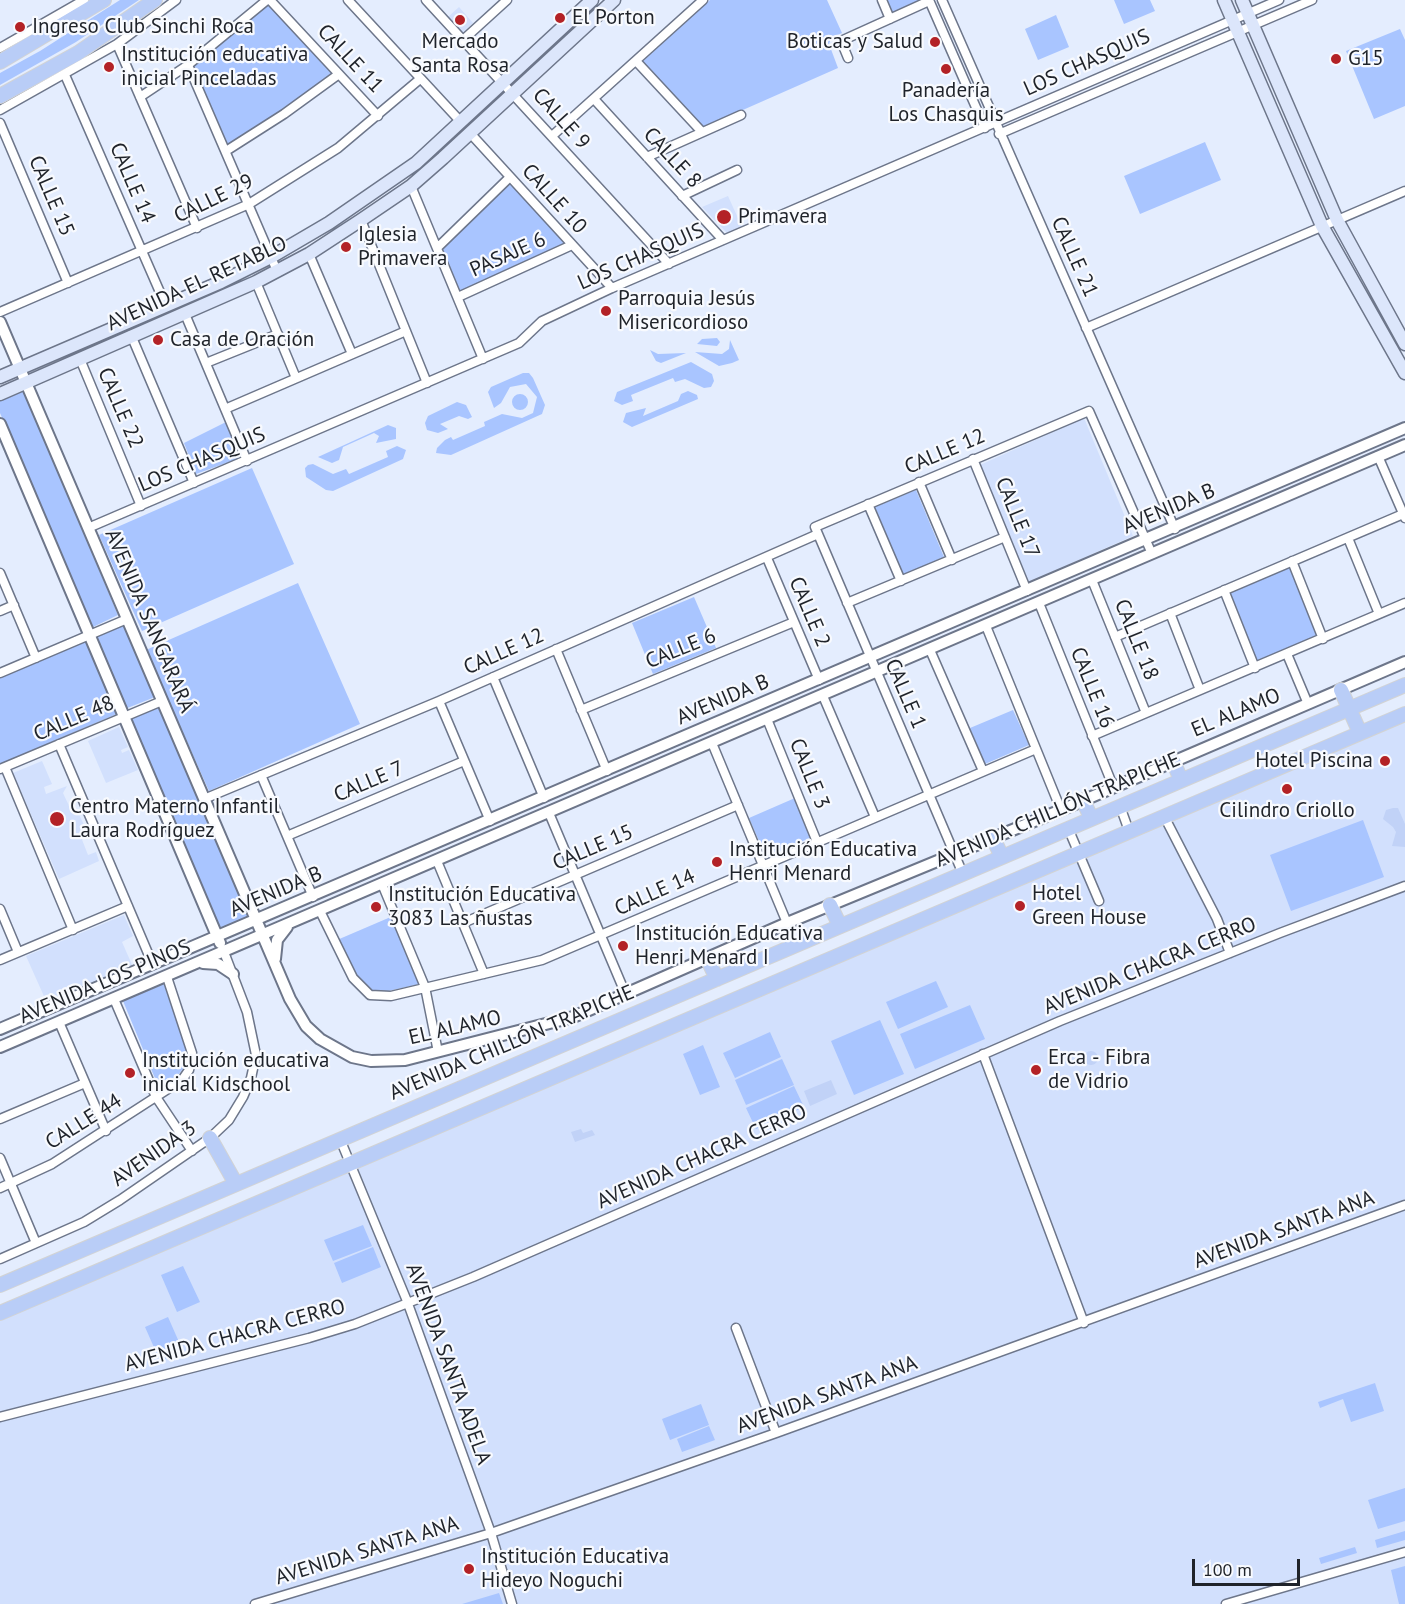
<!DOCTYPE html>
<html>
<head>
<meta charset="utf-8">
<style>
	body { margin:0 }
	#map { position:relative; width:1405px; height:1604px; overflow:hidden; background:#e4edfe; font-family:"PT Sans",sans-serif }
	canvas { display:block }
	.scale { position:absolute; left:1192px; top:1559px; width:108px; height:27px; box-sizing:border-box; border:3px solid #1f232a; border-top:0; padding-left:8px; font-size:18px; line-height:21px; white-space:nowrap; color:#1f232a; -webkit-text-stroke:4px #f8fafe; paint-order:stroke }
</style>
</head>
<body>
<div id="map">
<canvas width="1405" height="1604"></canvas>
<div class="scale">100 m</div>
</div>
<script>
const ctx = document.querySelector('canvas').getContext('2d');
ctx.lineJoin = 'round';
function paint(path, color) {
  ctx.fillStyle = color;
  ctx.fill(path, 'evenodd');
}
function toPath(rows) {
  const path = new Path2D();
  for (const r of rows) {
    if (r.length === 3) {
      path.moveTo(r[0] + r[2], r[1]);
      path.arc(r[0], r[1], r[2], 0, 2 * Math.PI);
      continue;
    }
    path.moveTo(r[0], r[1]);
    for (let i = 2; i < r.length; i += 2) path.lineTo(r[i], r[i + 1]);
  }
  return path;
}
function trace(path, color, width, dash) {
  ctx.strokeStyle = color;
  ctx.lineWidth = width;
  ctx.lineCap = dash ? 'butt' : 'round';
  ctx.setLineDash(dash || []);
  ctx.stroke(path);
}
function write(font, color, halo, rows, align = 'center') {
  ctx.font = font + ' "PT Sans",sans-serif';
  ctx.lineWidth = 4.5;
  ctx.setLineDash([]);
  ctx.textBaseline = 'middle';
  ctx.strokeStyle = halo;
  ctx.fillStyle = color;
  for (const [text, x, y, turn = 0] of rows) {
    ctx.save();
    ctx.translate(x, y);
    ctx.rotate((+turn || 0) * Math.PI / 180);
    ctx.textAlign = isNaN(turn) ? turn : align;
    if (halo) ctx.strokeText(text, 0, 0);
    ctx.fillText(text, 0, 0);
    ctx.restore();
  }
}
paint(toPath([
	[459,7,473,23,462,33,448,17],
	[728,196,742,227,727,233,702,207],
	[1084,418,1133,536,1029,582,980,465],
	[1405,720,1405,1604,0,1604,0,1319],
	[119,727,128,747,121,750,122,753,129,750,138,770,106,783,88,741],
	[42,761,52,784,44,787,46,794,67,786,63,793,71,810,76,808,85,827,81,837,88,855,96,852,99,861,59,879,13,773],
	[124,915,133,936,122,942,133,967,47,1003,26,956]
]), '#d2e0fd');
paint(toPath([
	[120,0,139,0,76,42,0,85,0,73,40,51],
	[710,0,827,0,842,33,831,38,829,44,838,68,702,128,642,62],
	[884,0,924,0,891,16],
	[1114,0,1150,0,1155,11,1124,24],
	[269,3,332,73,281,111,228,145,193,65],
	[1056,15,1069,47,1038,60,1025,29],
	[1400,29,1405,40,1405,106,1374,119,1346,51],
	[1205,142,1221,180,1140,214,1124,176],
	[508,179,569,246,460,293,440,244],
	[717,338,720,342,717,346,697,344,702,339],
	[730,340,739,360,732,363,719,366,695,352,722,354,729,349],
	[650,350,658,354,686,353,661,363,656,361],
	[691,362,712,374,714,381,711,387,704,388,685,379,675,382,673,378,631,395,633,401,622,405,614,401,617,392],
	[523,373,529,373,533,378,545,405,542,414,451,455,436,453,437,448,445,440,451,437,453,440,485,426,484,422,502,414,522,418,533,413,537,397,526,384,510,387,501,403,494,408,488,392,491,387],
	[23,388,118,615,93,627,0,413,0,398],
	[688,391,697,395,698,399,632,427,623,422,626,413,646,408,643,416,678,401,681,394],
	[520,402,8],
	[457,402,466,405,472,417,468,419,459,416,440,424,448,429,438,433,427,430,425,423,428,416],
	[226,422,240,458,196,474,184,443],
	[388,425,396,428,396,439,376,443,379,436,374,433,343,447,339,460,332,463,318,457],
	[397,446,406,450,403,459,333,491,326,490,306,477,305,468,308,465,313,464,333,474,346,469,349,474,388,457,386,451],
	[252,468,294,564,142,631,99,535],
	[916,490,944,557,903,575,875,507],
	[1291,567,1319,636,1257,661,1229,592],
	[298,583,360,724,209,791,146,650],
	[694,597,716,648,653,674,632,623],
	[123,625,155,697,125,709,95,636],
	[88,640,119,713,0,764,0,678],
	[161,707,250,919,220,932,129,719],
	[1013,710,1029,745,985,764,970,728],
	[795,798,812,837,766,857,749,818],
	[1363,820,1384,877,1291,911,1270,855],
	[393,916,420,984,379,993,371,990,357,975,337,940],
	[936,981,948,1007,898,1029,886,1002],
	[164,984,188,1055,186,1065,178,1075,159,1088,123,1001],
	[970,1005,985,1039,915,1069,900,1034],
	[880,1020,904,1074,854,1095,831,1041],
	[770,1032,781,1057,735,1078,723,1053],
	[703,1045,720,1087,700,1095,683,1054],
	[782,1059,794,1085,746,1105,735,1080],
	[794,1086,804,1107,756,1129,746,1108],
	[363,1225,372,1246,333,1261,324,1240],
	[373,1247,381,1267,342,1283,334,1263],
	[183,1266,200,1302,177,1312,161,1275],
	[168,1317,183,1351,160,1361,145,1327],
	[1375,1383,1384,1411,1351,1422,1343,1399,1320,1408,1318,1402],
	[701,1404,709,1425,670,1440,662,1419],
	[709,1426,715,1440,682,1452,677,1439],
	[1405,1488,1405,1521,1378,1529,1368,1500],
	[1405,1531,1405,1540,1377,1548,1375,1540],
	[1355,1547,1357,1553,1321,1564,1319,1558],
	[1405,1566,1405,1604,1399,1604,1391,1570],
	[499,1593,503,1604,462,1604]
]), '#a9c5ff');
paint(toPath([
	[1393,808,1398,808,1405,824,1405,847,1392,846,1396,832,1393,827,1383,819,1386,810],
	[1091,1058,7],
	[831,1080,837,1094,810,1106,804,1091],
	[581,1129,583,1133,592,1130,595,1135,575,1142,571,1132]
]), '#c1d2f7');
const minor = toPath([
	[270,0,378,116],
	[348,0,461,122],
	[426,0,669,264],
	[882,0,890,19],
	[929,0,985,128],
	[942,0,1175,529],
	[463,40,507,0],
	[117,44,197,228],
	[0,48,84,0],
	[848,58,841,41,929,1],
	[636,61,702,132],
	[188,65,277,271],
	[65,75,166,306],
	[140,97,188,65,267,0],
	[594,99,723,240],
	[0,110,117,44,176,0],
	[0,123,68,283],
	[470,133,612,288],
	[999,134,1312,0],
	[552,136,703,0],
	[226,151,284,114,339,74],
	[647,157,741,115],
	[411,186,483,359],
	[682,196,737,170],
	[361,220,427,383],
	[437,248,510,177],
	[309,254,352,354],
	[256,282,296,378],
	[458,297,572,245],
	[0,312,249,204,338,148,420,79],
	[185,314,247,461],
	[1086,328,1405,191],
	[131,335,194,483],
	[80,359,141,506],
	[206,363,278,334],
	[225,409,406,331],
	[1378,456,1405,518],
	[973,459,1027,591],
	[919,482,952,560],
	[868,504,901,581],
	[88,528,519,343,542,321,612,288,1279,0],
	[1348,538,1379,614],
	[767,558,819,680],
	[1292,561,1323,639],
	[0,573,36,658],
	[1092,580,1146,713],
	[1224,590,1255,668],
	[847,603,1005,537],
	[1039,603,1113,786],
	[0,611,14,605],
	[1170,613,1200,690],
	[986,626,1061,810],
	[1115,637,1403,514],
	[556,649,607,771],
	[930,650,983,771],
	[1287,654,1308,704],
	[0,673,127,619],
	[493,677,544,798],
	[823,696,875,817],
	[439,701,490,821],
	[581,710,794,622],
	[767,719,817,842],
	[1092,736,1405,603],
	[712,743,787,923],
	[59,744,153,965],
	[5,767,73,930],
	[0,769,162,701],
	[261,775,313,897],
	[204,799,439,701,818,534],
	[1120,806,1129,831],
	[549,813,626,995],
	[1164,816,1217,919,1230,953],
	[1068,828,1099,901],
	[287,836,464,761],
	[437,861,484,974],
	[963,874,815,527,1089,411,1152,554],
	[382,884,425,987,438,1052],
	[0,909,18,952],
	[320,911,353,978,370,995,391,996,542,960,1036,749],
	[463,923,738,805],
	[0,960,128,906],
	[114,999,156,1097,192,1151],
	[59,1022,106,1131],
	[983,1054,1084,1323],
	[0,1119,85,1083],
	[340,1139,407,1301,491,1533,512,1604],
	[0,1158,36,1243],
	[0,1188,52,1164,182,1080,189,1070,192,1053,167,977],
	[0,1259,84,1222,120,1200,210,1138,229,1120,243,1097,251,1078,256,1055,247,1012,224,952],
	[736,1328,776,1433],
	[0,1417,309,1338,355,1324,473,1277,1060,1021,1280,933,1405,886],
	[255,1604,491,1533,776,1433,1405,1205],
	[1226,1604,1405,1552]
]);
const tertiary = toPath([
	[0,322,290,999,306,1026,320,1039,352,1057,371,1061,405,1060,573,1017,787,923,1061,810,1405,662],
	[0,424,220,943],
	[275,959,277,940,287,927],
	[203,963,218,964,233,974],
	[0,1029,1405,428],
	[0,1047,1405,445]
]);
const secondary = toPath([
	[1224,0,1322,226,1405,373],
	[1242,0,1337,220,1405,344],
	[0,377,221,282,271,257,329,223,416,163,592,0],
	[0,394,256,282,309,254,361,220,411,186,443,158,614,0]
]);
const primary = toPath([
	[0,62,104,0],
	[0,96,78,53,155,0],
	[1341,690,1360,733],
	[1173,761,1181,780],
	[1083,800,1091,818],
	[993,838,1002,857],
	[830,905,840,926],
	[708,960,717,979],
	[210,1138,236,1184],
	[0,1285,1405,685],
	[0,1313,1405,714]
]);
trace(minor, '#6d768a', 11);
trace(tertiary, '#6d768a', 14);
trace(secondary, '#6d768a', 15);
trace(primary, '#d2d3d4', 16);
trace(minor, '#fff', 8);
trace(tertiary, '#fff', 10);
trace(secondary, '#dce6fb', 12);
trace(primary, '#b9cdf7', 14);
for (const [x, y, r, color] of [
	[560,18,6,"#b32226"],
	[460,20,6,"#b32226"],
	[20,27,6,"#b32226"],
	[935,42,6,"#b32226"],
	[1336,59,6,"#b32226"],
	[109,67,6,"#b32226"],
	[946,69,6,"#b32226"],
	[724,217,8,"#b32226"],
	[346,247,6,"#b32226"],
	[606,311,6,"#b32226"],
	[158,340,6,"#b32226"],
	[1385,761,6,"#b32226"],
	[1287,789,6,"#b32226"],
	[57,819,8,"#b32226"],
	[717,862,6,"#b32226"],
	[1020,906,6,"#b32226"],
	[376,907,6,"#b32226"],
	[623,946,6,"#b32226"],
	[1036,1070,6,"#b32226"],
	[130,1073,6,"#b32226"],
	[469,1569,6,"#b32226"]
]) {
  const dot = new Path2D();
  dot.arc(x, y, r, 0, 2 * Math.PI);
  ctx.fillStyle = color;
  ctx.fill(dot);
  trace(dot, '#f8fafe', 2);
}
write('21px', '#1f232a', '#f8fafe', [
	["El Porton",572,18],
	["Ingreso Club Sinchi Roca",32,27],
	["Mercado",460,42,"center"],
	["Santa Rosa",460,66,"center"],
	["Boticas y Salud",923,42,"right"],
	["Institución educativa",121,55],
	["inicial Pinceladas",121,79],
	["G15",1348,59],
	["Panadería",946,91,"center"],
	["Los Chasquis",946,115,"center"],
	["Primavera",738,217],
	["Iglesia",358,235],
	["Primavera",358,259],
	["Parroquia Jesús",618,299],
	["Misericordioso",618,323],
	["Casa de Oración",170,340],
	["Hotel Piscina",1373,761,"right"],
	["Centro Materno Infantil",70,807],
	["Laura Rodríguez",70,831],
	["Cilindro Criollo",1287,811,"center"],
	["Institución Educativa",729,850],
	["Henri Menard",729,874],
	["Hotel",1032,894],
	["Green House",1032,918],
	["Institución Educativa",388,895],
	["3083 Las ñustas",388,919],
	["Institución Educativa",635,934],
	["Henri Menard I",635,958],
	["Erca - Fibra",1048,1058],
	["de Vidrio",1048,1082],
	["Institución educativa",142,1061],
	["inicial Kidschool",142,1085],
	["Institución Educativa",481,1557],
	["Hideyo Noguchi",481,1581]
], 'left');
write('21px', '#1f232a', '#f8fafe', [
	["CALLE 11",350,59,47],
	["LOS CHASQUIS",1087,63,-24],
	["CALLE 9",561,119,48],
	["CALLE 8",672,158,47],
	["CALLE 14",132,183,67],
	["CALLE 15",51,196,67],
	["CALLE 29",214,199,-26],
	["CALLE 10",554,199,48],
	["PASAJE 6",508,255,-24],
	["LOS CHASQUIS",641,257,-24],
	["CALLE 21",1074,257,66],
	["AVENIDA EL RETABLO",197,284,-25],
	["CALLE 22",120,408,67],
	["CALLE 12",945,452,-23],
	["LOS CHASQUIS",202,460,-23],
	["AVENIDA B",1169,509,-23],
	["CALLE 17",1017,518,68],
	["CALLE 2",809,612,67],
	["AVENIDA SANGARARÁ",149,621,67],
	["CALLE 18",1136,640,68],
	["CALLE 6",681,649,-22],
	["CALLE 12",504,652,-24],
	["CALLE 16",1092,688,68],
	["CALLE 1",905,694,67],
	["AVENIDA B",723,700,-23],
	["EL ALAMO",1236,713,-23],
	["CALLE 48",74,719,-23],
	["CALLE 3",809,774,68],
	["CALLE 7",369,782,-23],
	["AVENIDA CHILLÓN TRAPICHE",1058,810,-23],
	["CALLE 15",593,848,-23],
	["AVENIDA B",276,892,-23],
	["CALLE 14",655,893,-24],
	["AVENIDA CHACRA CERRO",1150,966,-22],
	["AVENIDA LOS PINOS",105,982,-23],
	["EL ALAMO",455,1028,-13],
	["AVENIDA CHILLÓN TRAPICHE",512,1043,-23],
	["CALLE 44",84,1122,-32],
	["AVENIDA 3",154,1154,-35],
	["AVENIDA CHACRA CERRO",702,1157,-24],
	["AVENIDA SANTA ANA",1284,1230,-20],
	["AVENIDA CHACRA CERRO",235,1336,-15],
	["AVENIDA SANTA ADELA",448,1364,70],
	["AVENIDA SANTA ANA",827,1395,-20],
	["AVENIDA SANTA ANA",367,1551,-17]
]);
</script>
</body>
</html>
